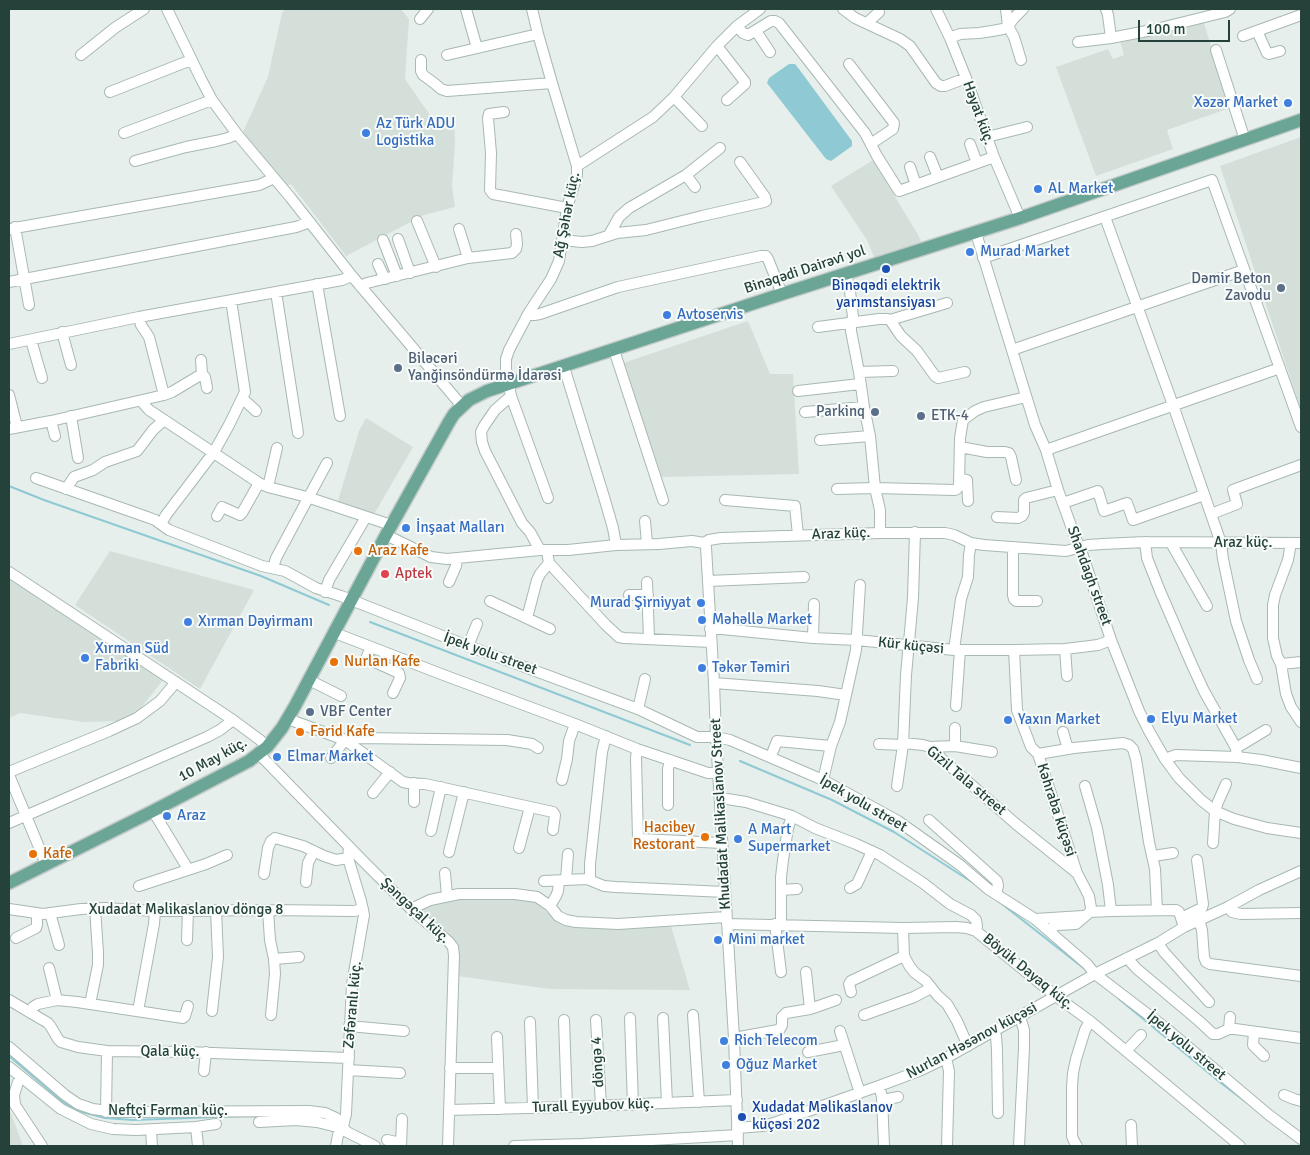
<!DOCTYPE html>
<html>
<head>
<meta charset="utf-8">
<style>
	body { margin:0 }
	#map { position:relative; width:1310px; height:1155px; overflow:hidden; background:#e6efeb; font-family:Signika,sans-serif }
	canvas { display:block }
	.frame { position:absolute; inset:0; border:10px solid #24423a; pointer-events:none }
	.scale { position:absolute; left:1138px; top:20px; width:92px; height:22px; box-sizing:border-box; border:2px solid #24423a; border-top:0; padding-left:6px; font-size:15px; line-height:18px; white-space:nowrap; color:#24423a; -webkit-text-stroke:4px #f7fbf9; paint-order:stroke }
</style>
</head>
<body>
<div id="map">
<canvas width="1310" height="1155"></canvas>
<div class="frame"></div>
<div class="scale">100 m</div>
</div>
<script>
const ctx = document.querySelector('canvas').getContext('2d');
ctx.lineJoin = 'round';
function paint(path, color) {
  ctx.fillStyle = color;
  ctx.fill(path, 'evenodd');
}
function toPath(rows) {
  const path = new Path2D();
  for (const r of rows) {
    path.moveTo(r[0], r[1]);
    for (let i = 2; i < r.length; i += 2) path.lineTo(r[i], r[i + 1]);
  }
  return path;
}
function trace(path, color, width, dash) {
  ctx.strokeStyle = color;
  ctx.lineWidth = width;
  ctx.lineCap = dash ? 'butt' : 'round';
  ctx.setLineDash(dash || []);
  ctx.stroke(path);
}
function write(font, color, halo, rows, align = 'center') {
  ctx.font = font + ' Signika,sans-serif';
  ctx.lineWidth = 4;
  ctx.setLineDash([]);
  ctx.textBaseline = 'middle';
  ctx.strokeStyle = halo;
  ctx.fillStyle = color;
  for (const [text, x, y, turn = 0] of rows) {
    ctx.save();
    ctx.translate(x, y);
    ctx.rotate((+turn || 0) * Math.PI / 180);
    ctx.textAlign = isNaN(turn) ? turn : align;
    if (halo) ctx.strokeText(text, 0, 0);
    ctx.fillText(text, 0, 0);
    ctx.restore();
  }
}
paint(toPath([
	[285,9,401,9,409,19,405,79,432,118,454,116,455,145,452,186,455,207,424,215,346,256,291,184,287,186,243,132,268,77,282,13],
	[1203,20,1230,108,1167,130,1173,149,1096,176,1056,67,1108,49,1113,59,1124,55,1120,40],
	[1301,137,1301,410,1220,166],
	[873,160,917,233,922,243,875,259,867,240,831,186],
	[748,321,770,374,793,374,799,474,662,477,623,363],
	[366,418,413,447,373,516,337,504,359,431],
	[110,551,254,590,200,689,75,605],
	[9,578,163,680,137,713,118,721,84,722,20,713,9,718],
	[459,898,522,899,534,901,551,916,564,924,598,929,671,926,690,990,549,989,458,976,453,942,420,910,441,901],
	[9,1108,23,1146,9,1146]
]), '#d4dfda');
paint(toPath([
	[789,64,795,64,799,69,852,141,852,146,831,161,826,159,767,83,769,78]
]), '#8ec9d4');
trace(toPath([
	[9,486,44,500,261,576,329,605],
	[370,622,690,745],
	[740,761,832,800,894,832,975,884],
	[997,900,1086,970],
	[1119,999,1221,1083,1246,1102],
	[9,1056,64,1103,82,1112,105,1118,133,1120,245,1116]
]), '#8ec9d4', 2);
const minor = toPath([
	[167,9,201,79,212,100,237,134,290,197,352,276,462,406],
	[466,9,477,48],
	[532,9,538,34,552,83,577,166,577,175,567,208,559,261,551,279,528,314,509,350,506,359,506,369,511,396,548,498],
	[843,9,855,18,900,39,910,46,936,83,941,86,945,86,966,78],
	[936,9,950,38,966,78,994,157,1020,218],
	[1106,9,1108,15,1111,38],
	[420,19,428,9],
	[867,23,879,12],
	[737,26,743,33,748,35,771,21,775,21,779,23,865,133,877,156,899,191,994,157],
	[756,31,770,52],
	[1257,31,1267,53,1269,54,1280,51],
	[1243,36,1301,15],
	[950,38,960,34,979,33,992,31,1003,29,1008,26,1006,9],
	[1078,42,1111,38,1152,30,1225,12,1230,9],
	[717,46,745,82,745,84,727,100],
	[1216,50,1245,140],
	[81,55,116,27,144,9],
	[447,55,538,34],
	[421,60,421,71,423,75,434,83,441,89,447,91,552,83],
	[1021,60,1014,37,1008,26,1014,18,1023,9],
	[849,64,894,123,893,129,875,141,871,145],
	[110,92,191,60],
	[674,97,702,126],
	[504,112,489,114,488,118,491,153,490,190,493,194,504,196,567,208],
	[124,133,212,100],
	[987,137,1027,127],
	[970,144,977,163],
	[930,157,938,177],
	[135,161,186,147,216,141,228,138,237,134],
	[577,166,653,117,674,97,717,46,737,26,760,9],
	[910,167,916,185],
	[686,175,695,187],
	[1105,217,1173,405,1221,543,1223,559,1236,621,1249,660,1257,679],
	[417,221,436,267],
	[15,227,29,305],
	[9,229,259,185,274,178],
	[459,229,468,258],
	[976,233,1035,425,1046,450,1058,490,1074,534,1082,553,1111,640,1139,711,1149,731,1165,759,1179,778,1201,800,1215,811,1234,819,1267,828,1301,833],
	[609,235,619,217,629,208,686,175,720,148],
	[398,239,410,273],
	[383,240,397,276],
	[562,240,582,242,592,241,617,233,646,230,702,216,764,202,766,201,765,197,740,162],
	[983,258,1212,180,1301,427],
	[378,264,385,279],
	[846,274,850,291,852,309,853,317,851,323,851,331,859,372,864,407,870,436,875,488,880,510,880,533],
	[9,282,296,227,310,222],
	[317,284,340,416],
	[360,286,367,283,468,258,512,253,516,249,517,244,516,234],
	[276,292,298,433],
	[528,314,534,315,540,314,618,287,761,256,766,256,768,259,782,294],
	[139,317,141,325,149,337,164,395],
	[890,320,947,303],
	[818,327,879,319,887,319,890,320,901,336,917,351,935,376,938,378,965,372],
	[62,332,71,365],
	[31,340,42,378],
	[9,344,139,317,342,280,352,276],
	[614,350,663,500],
	[1012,350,1244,270],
	[201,360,202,374],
	[564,367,604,497,613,528,616,545],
	[859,372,893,371],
	[798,391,860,384],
	[9,395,17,427],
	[511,396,495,410,484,426,481,432,482,442,485,451,522,523,530,532,540,550],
	[242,398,256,411],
	[141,401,149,410,259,483,268,487,307,497,391,525],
	[805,412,864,407],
	[71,416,78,458],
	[51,421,55,436],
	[9,429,51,421,164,395,172,392,202,374,205,377,207,388],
	[820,440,870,436],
	[960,447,987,452,1005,452,1009,453,1011,457,1016,480],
	[1046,450,1280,368],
	[36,478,147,517,155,520,169,530,262,566,285,571,316,588,341,596,468,646,638,709,697,737,716,737,730,740,823,780,898,821,960,865,988,889,1035,919,1087,964,1095,974,1167,1029,1269,1115,1301,1139],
	[959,478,967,480,968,501],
	[268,487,277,448],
	[66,489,74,477,93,470,105,462,137,451,153,430,164,420],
	[837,489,875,488,955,490,957,489,959,486,960,438,963,420,975,411,984,407,1026,397],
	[725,500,795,506,798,535],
	[1063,503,1098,491,1104,511,1127,503,1133,520,1204,495],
	[1211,514,1237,504,1233,490,1301,465],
	[217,516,222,507,240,515,242,513,259,483],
	[997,517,1018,518,1022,516,1024,513,1024,500,1026,498,1058,490],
	[645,521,647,543],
	[161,524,166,515,214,452,229,425,245,392,231,300],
	[386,535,431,557,447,559,540,550,568,550,616,545,659,544,692,541,704,543,709,540,721,538,880,533,945,533,954,535,971,543,984,545,1066,551,1088,545,1103,544,1145,542,1301,543],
	[1145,542,1147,558,1160,591,1192,665,1204,691,1236,748,1237,757,1176,755,1165,759],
	[704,543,706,547,714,683,716,737,734,1038,738,1146],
	[1171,543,1207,606],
	[1291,543,1288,560,1275,595,1273,605,1273,638,1277,656,1281,664,1286,694,1291,707,1301,722],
	[1013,547,1013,595,1014,599,1016,601,1037,601],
	[547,551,549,563,606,625,619,637,624,638,711,642],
	[273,568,276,558,327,463],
	[9,572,233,720,260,740,267,747],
	[708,581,804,577],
	[449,582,456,566,457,559],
	[647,582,649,639],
	[325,592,329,580,366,517],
	[629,595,648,595],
	[490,601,550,629],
	[527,618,537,580,540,574,549,563],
	[710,629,722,629,813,638,857,640,954,650,1014,650,1065,649,1098,645,1111,640],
	[335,633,441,674,575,724,637,749,708,773,719,773],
	[813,638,814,604],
	[468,646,477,624],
	[371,647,367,656,368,659,399,673,400,678,393,693],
	[1065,649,1067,676],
	[954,650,961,599,968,577,969,555,971,543],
	[1014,650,1017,710,1031,747,1038,754,1077,873,1089,896,1091,908,1090,912],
	[1281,664,1301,662],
	[309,680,341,696],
	[714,683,818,691,846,695],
	[956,706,960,650],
	[638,709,645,679],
	[288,719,345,740,360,738,507,740,532,744,538,748],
	[1063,732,1068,749],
	[903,743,923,745,930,747,942,759,1016,824,1077,873],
	[879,744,903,745],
	[955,746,955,728],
	[930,747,955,746,992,752],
	[1236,748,1266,730],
	[637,749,636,758,638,838,641,839,722,843],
	[259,754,364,862,411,909,449,942,453,947,454,956,448,1146],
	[1038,754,1074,748,1123,743,1129,745,1133,749,1136,759,1149,842,1155,869,1157,910],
	[771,756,777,741,831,746],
	[1237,757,1261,760,1301,768],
	[331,758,345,740,403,782,408,783,425,784,553,812,555,815,553,830],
	[9,772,109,731,137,718,160,701,176,682],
	[9,775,46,864],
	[562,780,567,759,569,741,575,724],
	[823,780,831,746,840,722,856,650,860,585],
	[897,786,903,745,906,675,913,598,915,532],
	[1085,786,1097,828,1108,885,1111,911],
	[373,793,390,772],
	[721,798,746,802,792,816,815,828,856,844,880,855,923,883,950,904,971,915,976,920,977,926,976,931],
	[414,802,414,783],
	[668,805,668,769,670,760],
	[153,811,188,869],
	[929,820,997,881,998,886,996,894],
	[9,823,207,737,220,730,233,720],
	[431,831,441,787],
	[1213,843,1215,811,1218,802,1226,784],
	[519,848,530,807],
	[449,852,464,792],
	[1153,856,1173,853],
	[445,873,447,896],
	[264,874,268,848,271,841,275,838,303,846,324,856,336,860,348,858],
	[590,879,590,864,602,752,606,736],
	[566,880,568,854],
	[544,881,587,879,604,886,616,887,725,892],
	[306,882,308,863,314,851],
	[139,886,206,864,227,855],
	[850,888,857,884,872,851],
	[781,890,797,889],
	[550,906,556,896,558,891,559,881],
	[1228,907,1232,912,1241,914,1301,913],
	[9,909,43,914,81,909,105,908,155,911,268,910,354,911,363,909],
	[411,909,430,900,459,894,515,894,537,897,550,906,558,916,566,920,576,922,618,924,726,917],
	[268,910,270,940,274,959,275,974,271,1015],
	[50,913,59,945],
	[1181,918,1202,908,1203,904,1197,860],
	[1035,919,1083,916],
	[1199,920,1202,930,1204,957,1206,962,1210,964,1301,976],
	[727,924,903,928,956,927,967,928,976,931,1057,997,1090,1021,1240,1146],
	[775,924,781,972],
	[781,924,781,877,783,860,788,828,792,816],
	[903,928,904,956,910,967,915,973,926,981,938,996,947,1004,957,1021,968,1046],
	[1048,930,1057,925,1076,924,1090,912,1111,911,1176,910,1179,912,1184,927],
	[16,938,36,928,37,925,37,913],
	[187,940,188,910],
	[1158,943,1164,952,1209,1002],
	[1127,958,1137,969,1199,1021,1213,1034,1218,1034,1229,1029,1235,1029,1301,1038],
	[274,959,299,957],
	[49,968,57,1000],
	[806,972,810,1009],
	[851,992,849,984,851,981,904,956],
	[9,1000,48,1023,51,1027,58,1039,61,1042,78,1047,107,1051,185,1052,349,1058],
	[90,1004,98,965,98,953,95,908],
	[138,1011,154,924,155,911],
	[212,1011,218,957,216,910],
	[29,1012,33,1007,38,1004,57,1000,77,1002,183,1018,185,1016,188,1006],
	[693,1015,699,1102],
	[864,1015,914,997,931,988],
	[630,1018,633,1105],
	[663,1018,667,1103],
	[564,1020,567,1107],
	[596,1020,601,1105],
	[530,1022,533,1108],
	[349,1026,404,1031],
	[1229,1029,1230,1017],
	[840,1031,860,1093],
	[994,1031,996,1036,997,1050,998,1113],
	[1254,1032,1253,1045,1264,1056],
	[497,1037,500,1109],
	[734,1038,778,1030,780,1029,782,1025,782,1017,786,1013,810,1009,836,1000],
	[9,1047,65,1095,78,1104,93,1109,115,1112,309,1111,325,1113,336,1118,347,1132,375,1146],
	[1126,1051,1141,1035],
	[808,1052,844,1045],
	[946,1058,949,1071,947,1146],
	[9,1067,61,1109,91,1124,113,1129,136,1130,196,1127,216,1124],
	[450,1068,498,1068],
	[348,1070,400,1073],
	[204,1071,206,1052],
	[21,1077,18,1082,14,1095,15,1105,42,1146],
	[879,1086,882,1097,884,1146],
	[1284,1095,1294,1099,1301,1101],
	[883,1100,898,1097],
	[449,1110,567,1107,737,1100],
	[106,1112,107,1051],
	[259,1122,296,1120,317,1122,337,1127,343,1126],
	[1131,1125,1132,1146],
	[196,1127,198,1146],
	[737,1128,763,1126,777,1122,879,1086,919,1071,946,1058,1095,974,1158,943,1184,927,1228,907,1259,890,1301,871],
	[151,1130,152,1146],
	[387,1140,401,1143],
	[336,1146,338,1135,343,1126,346,1114,352,984,364,915,361,901,348,858,349,847],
	[401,1146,402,1119],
	[514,1146,582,1144,738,1135],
	[1019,1146,1024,1048,1024,1030,1020,1017],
	[1077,1146,1074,1141,1072,1136,1072,1087,1073,1073,1076,1059,1085,1030,1090,1021]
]);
const major = toPath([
	[9,883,153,811,249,761,267,747,282,728,295,706,386,535,449,422,454,414,469,400,487,391,782,294,1020,218,1301,120]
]);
trace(minor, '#a8b8b2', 12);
trace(major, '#c2cac8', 15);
trace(minor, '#fff', 10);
trace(major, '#6aa596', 12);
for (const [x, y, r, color] of [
	[1288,103,5,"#3f7fe0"],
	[366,133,5,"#3f7fe0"],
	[1038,189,5,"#3f7fe0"],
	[970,252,5,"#3f7fe0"],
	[886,269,5,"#1a4fb4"],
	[1281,288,5,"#5c6f8a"],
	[667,315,5,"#3f7fe0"],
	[398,368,5,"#5c6f8a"],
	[875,412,5,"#5c6f8a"],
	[921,416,5,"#5c6f8a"],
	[406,528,5,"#3f7fe0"],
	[358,551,5,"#e8710a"],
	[385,574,5,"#e0444e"],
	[701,603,5,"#3f7fe0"],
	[702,620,5,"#3f7fe0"],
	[188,622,5,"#3f7fe0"],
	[85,658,5,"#3f7fe0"],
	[334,662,5,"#e8710a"],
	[702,668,5,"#3f7fe0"],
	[310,712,5,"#5c6f8a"],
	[1151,719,5,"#3f7fe0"],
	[1008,720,5,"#3f7fe0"],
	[300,732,5,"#e8710a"],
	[277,757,5,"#3f7fe0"],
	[167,816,5,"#3f7fe0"],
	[705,837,5,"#e8710a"],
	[738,839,5,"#3f7fe0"],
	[33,854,5,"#e8710a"],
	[718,940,5,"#3f7fe0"],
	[724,1041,5,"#3f7fe0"],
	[726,1065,5,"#3f7fe0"],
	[742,1117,5,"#1a4fb4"]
]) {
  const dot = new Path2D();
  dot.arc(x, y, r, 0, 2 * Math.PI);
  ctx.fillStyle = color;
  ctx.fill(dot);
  trace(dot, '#f7fbf9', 2);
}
write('15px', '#366cbe', '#f7fbf9', [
	["Xəzər Market",1278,103,"right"],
	["Az Türk ADU",376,124],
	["Logistika",376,141],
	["AL Market",1048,189],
	["Murad Market",980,252],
	["Avtoservis",677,315],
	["İnşaat Malları",416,528],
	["Murad Şirniyyat",691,603,"right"],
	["Məhəllə Market",712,620],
	["Xırman Dəyirmanı",198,622],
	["Xırman Süd",95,649],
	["Fabriki",95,666],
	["Təkər Təmiri",712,668],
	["Elyu Market",1161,719],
	["Yaxın Market",1018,720],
	["Elmar Market",287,757],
	["Araz",177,816],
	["A Mart",748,830],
	["Supermarket",748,847],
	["Mini market",728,940],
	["Rich Telecom",734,1041],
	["Oğuz Market",736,1065]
], 'left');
write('15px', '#24423a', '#f7fbf9', [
	["Həyat küç.",978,113,70],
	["Ağ Şəhər küç.",567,215,-79],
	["Binəqədi Dairəvi yol",805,270,-18],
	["Araz küç.",841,534,-2],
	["Araz küç.",1243,543],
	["Shahdagh street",1089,576,70],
	["Kür küçəsi",911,646,6],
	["İpek yolu street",490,654,20],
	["10 May küç.",213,760,-29],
	["Gizil Tala street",966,781,40],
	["İpek yolu street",863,804,30],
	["Kəhraba küçəsi",1056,810,72],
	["Khudadat Malikaslanov Street",721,814,-93],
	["Xudadat Məlikaslanov döngə 8",186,910],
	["Şəngəçal küç.",415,911,43],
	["Böyük Dayaq küç.",1028,972,39],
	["Zəfəranlı küç.",353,1005,-85],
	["Nurlan Həsənov küçəsi",972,1041,-28],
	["İpek yolu street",1186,1046,40],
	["Qala küç.",170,1052],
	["döngə 4",598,1062,-93],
	["Turall Eyyubov küç.",593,1106,-2],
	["Neftçi Fərman küç.",168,1111]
]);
write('15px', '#4e5e75', '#f7fbf9', [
	["Dəmir Beton",1271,279,"right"],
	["Zavodu",1271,296,"right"],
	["Biləcəri",408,359],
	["Yanğinsöndürmə İdarəsi",408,376],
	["Parkinq",865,412,"right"],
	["ETK-4",931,416],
	["VBF Center",320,712]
], 'left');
write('15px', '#164399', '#f7fbf9', [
	["Binəqədi elektrik",886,286],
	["yarımstansiyası",886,303],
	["Xudadat Məlikaslanov",752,1108,"left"],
	["küçəsi 202",752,1125,"left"]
]);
write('15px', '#c56008', '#f7fbf9', [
	["Araz Kafe",368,551],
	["Nurlan Kafe",344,662],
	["Fərid Kafe",310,732],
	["Hacibey",695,828,"right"],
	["Restorant",695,845,"right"],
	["Kafe",43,854]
], 'left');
write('15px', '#be3a42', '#f7fbf9', [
	["Aptek",395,574]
], 'left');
</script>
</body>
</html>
